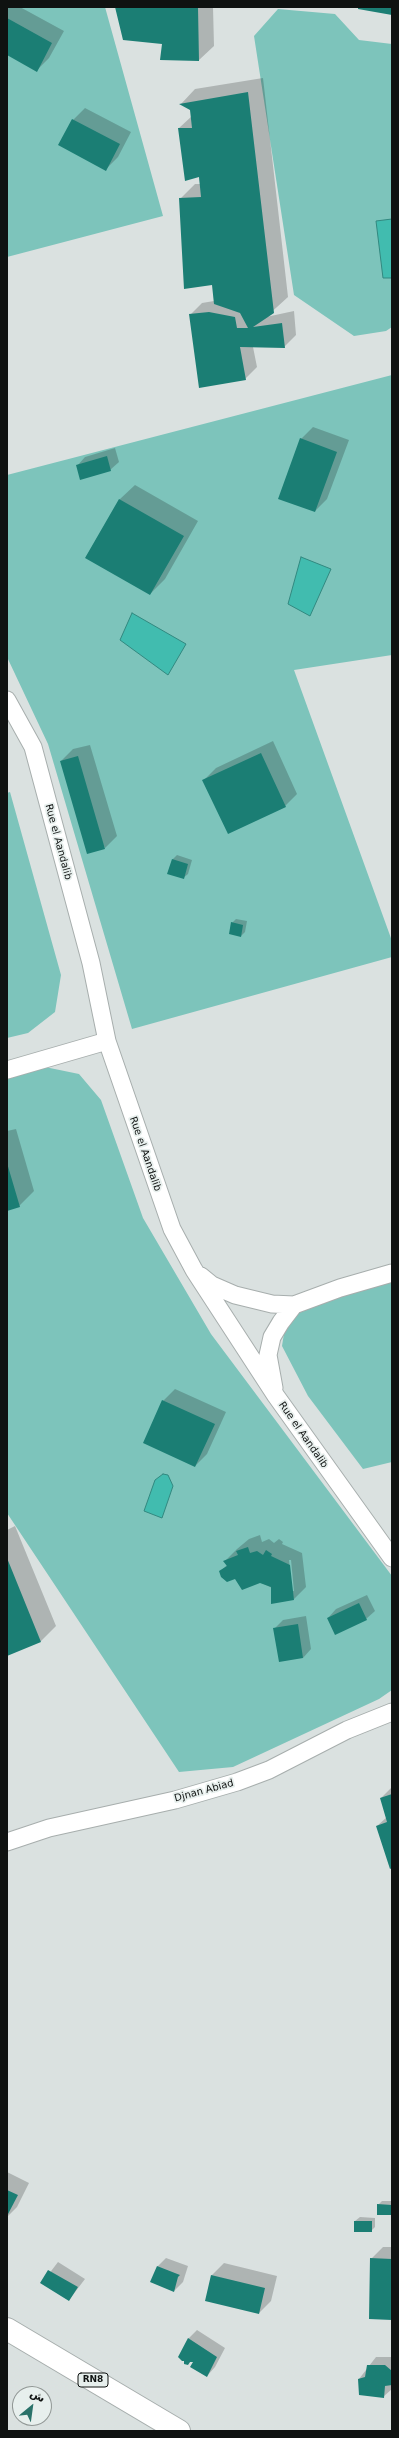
<!DOCTYPE html>
<html>
<head>
<meta charset="utf-8">
<style>
	body { margin:0 }
	#map { position:relative; width:399px; height:2438px; overflow:hidden; background:#dae1e0; font-family:"DejaVu Sans","Noto Naskh Arabic",sans-serif }
	canvas { display:block }
	.frame { position:absolute; inset:0; border:8px solid #0f1211; pointer-events:none }
	.north { position:absolute; left:12px; top:2386px; width:40px; height:40px; box-sizing:border-box; background:#e7efed; border:1px solid #919795; border-radius:50%; rotate:29deg; font-size:11px; font-weight:700; line-height:16px; text-align:center; color:#0f1211 }
	.north::after { content:''; display:block; margin:auto; width:14px; height:18px; background:#2a726a; clip-path:polygon(50% 0,100% 100%,50% 72%,0 100%) }
</style>
</head>
<body>
<div id="map">
<canvas width="399" height="2438"></canvas>
<div class="frame"></div>
<div class="north">ش</div>
</div>
<script>
const ctx = document.querySelector('canvas').getContext('2d');
ctx.lineJoin = 'round';
function paint(path, color) {
  ctx.fillStyle = color;
  ctx.fill(path, 'evenodd');
}
function toPath(rows) {
  const path = new Path2D();
  for (const r of rows) {
    path.moveTo(r[0], r[1]);
    for (let i = 2; i < r.length; i += 2) path.lineTo(r[i], r[i + 1]);
  }
  return path;
}
function trace(path, color, width, dash) {
  ctx.strokeStyle = color;
  ctx.lineWidth = width;
  ctx.lineCap = dash ? 'butt' : 'round';
  ctx.setLineDash(dash || []);
  ctx.stroke(path);
}
function write(font, color, halo, rows, align = 'center') {
  ctx.font = font + ' "DejaVu Sans",sans-serif';
  ctx.lineWidth = 3.5;
  ctx.setLineDash([]);
  ctx.textBaseline = 'middle';
  ctx.strokeStyle = halo;
  ctx.fillStyle = color;
  for (const [text, x, y, turn = 0] of rows) {
    ctx.save();
    ctx.translate(x, y);
    ctx.rotate((+turn || 0) * Math.PI / 180);
    ctx.textAlign = isNaN(turn) ? turn : align;
    if (halo) ctx.strokeText(text, 0, 0);
    ctx.fillText(text, 0, 0);
    ctx.restore();
  }
}
paint(toPath([
	[7,7,105,7,163,216,7,257],
	[278,9,335,14,359,40,392,44,392,327,386,331,354,336,294,295,254,36],
	[392,375,392,655,294,670,392,941,392,957,132,1029,48,744,7,657,7,475],
	[10,792,61,975,55,1012,28,1033,7,1038,7,793],
	[45,1067,79,1074,101,1100,143,1218,211,1334,392,1576,392,1690,379,1699,233,1767,179,1772,7,1513,7,1079],
	[392,1281,392,1462,363,1469,308,1396,282,1346,285,1327,297,1314,316,1300]
]), '#7dc4bb');
const water = toPath([
	[392,219,392,278,383,278,376,221,392,219],
	[301,557,331,569,310,616,288,604,301,557],
	[132,613,186,644,168,675,120,640,132,613],
	[163,1474,168,1475,173,1486,162,1518,144,1511,155,1480,163,1474]
]);
paint(water, '#41bcaf');
trace(water, '#328980', 1);
paint(toPath([
	[7,7,20,7,64,31,49,58,37,70,7,54],
	[116,7,213,7,214,46,199,60,163,43],
	[263,78,288,297,266,317,294,311,296,335,284,347,253,347,257,367,245,379,190,315,202,303,214,301,213,284,180,199,195,184,200,184,199,175,179,128,192,116,191,110,181,104,195,89],
	[85,108,131,132,118,157,106,169,73,120],
	[313,427,349,440,327,499,315,511,301,439],
	[115,448,119,462,110,470,77,466,85,457],
	[135,485,198,521,165,579,150,594,86,557,120,499],
	[273,741,297,794,285,806,229,832,204,780,216,768],
	[90,745,117,836,105,848,61,761,73,749],
	[177,855,192,860,188,874,183,878,168,873,173,859],
	[236,919,247,921,245,932,241,936,232,923],
	[16,1129,34,1191,19,1206,7,1210,7,1131],
	[175,1389,226,1412,207,1454,195,1466,163,1401],
	[15,1526,56,1626,41,1641,7,1654,7,1530],
	[260,1535,262,1542,269,1539,274,1543,279,1539,283,1542,282,1544,302,1553,306,1587,294,1599,260,1582,236,1578,220,1572,227,1565,225,1561,237,1549,249,1539],
	[289,1560,291,1560,294,1591,292,1591],
	[367,1595,375,1611,366,1619,328,1618,336,1609],
	[306,1616,311,1649,303,1658,274,1629,283,1620],
	[392,1787,392,1867,377,1826,387,1817,381,1798],
	[7,2172,29,2183,17,2207,7,2217],
	[382,2201,392,2201,392,2214,378,2205],
	[360,2217,375,2218,375,2227,371,2231,355,2221],
	[383,2247,392,2247,392,2319,371,2259],
	[166,2258,188,2266,183,2282,174,2291,151,2282,158,2266],
	[58,2262,85,2279,69,2300,42,2283],
	[224,2263,277,2276,271,2301,259,2313,206,2300,212,2275],
	[197,2330,225,2348,215,2367,207,2376,195,2362,191,2361,188,2364,188,2339],
	[376,2357,392,2357,392,2389,383,2397,359,2379]
]), '#0003');
paint(toPath([
	[115,7,198,7,199,61,160,60,162,44,123,40],
	[358,7,392,7,392,15,358,9],
	[7,18,52,43,37,72,7,55],
	[248,92,274,313,253,327,282,323,285,348,240,347,246,380,199,388,189,314,209,312,235,317,237,328,248,328,240,313,214,304,212,285,184,289,179,198,201,197,199,177,185,181,178,128,192,128,190,110,179,104],
	[72,119,120,144,106,171,58,145],
	[300,438,337,452,315,512,278,499],
	[107,456,111,471,80,480,76,465],
	[119,499,184,536,150,595,85,558],
	[261,753,286,807,228,834,202,780],
	[78,756,105,849,87,854,60,761],
	[172,859,188,864,184,879,167,874],
	[231,922,243,925,241,937,229,934],
	[7,1163,20,1207,7,1211],
	[162,1400,215,1424,195,1467,143,1443],
	[248,1547,250,1553,257,1551,263,1555,266,1550,272,1554,271,1556,290,1565,294,1600,271,1604,271,1587,260,1583,242,1590,235,1579,227,1582,221,1577,219,1571,227,1566,223,1561,238,1555,236,1551],
	[7,1558,41,1642,7,1656],
	[359,1603,367,1620,335,1635,327,1618],
	[298,1624,303,1658,279,1662,273,1628],
	[392,1794,392,1868,390,1869,376,1826,387,1822,380,1798],
	[7,2190,18,2195,7,2216],
	[377,2204,392,2205,392,2215,377,2215],
	[354,2221,372,2221,372,2232,354,2232],
	[370,2258,392,2259,392,2320,369,2319],
	[157,2266,180,2275,178,2277,174,2292,150,2282],
	[48,2270,78,2287,69,2301,40,2283],
	[211,2275,265,2288,259,2314,205,2301],
	[188,2338,217,2357,207,2377,190,2367,193,2362,190,2362,188,2365,184,2364,184,2361,182,2361,178,2357],
	[367,2365,385,2365,392,2371,392,2385,385,2386,384,2398,359,2395,358,2379,365,2377]
]), '#1b7e74');
const street = toPath([
	[7,700,33,747,91,963,107,1041,172,1229,194,1270,276,1396,392,1558],
	[7,1070,107,1041],
	[201,1276,212,1285,235,1295,272,1304,294,1305],
	[274,1388,268,1355,272,1337,281,1322,294,1305,340,1288,392,1273],
	[7,1842,49,1828,175,1800,237,1782,269,1770,347,1730,392,1712]
]);
const primary = toPath([
	[7,2329,179,2431]
]);
trace(street, '#a7aead', 19);
trace(primary, '#a7aead', 24);
trace(street, '#fff', 17);
trace(primary, '#fff', 22);
for (const [x, y, w] of [
	[93,2380,30]
]) {
  const box = new Path2D();
  box.roundRect(x - w / 2, y - 7, w, 14, 3);
  ctx.fillStyle = '#e7efed';
  ctx.fill(box);
  trace(box, '#0f1211', 1);
}
write('bold 9px', '#0f1211', null, [
	["RN8",93,2380]
]);
write('10px', '#0f1211', '#e7efed', [
	["Rue el Aandalib",58,842,75],
	["Rue el Aandalib",145,1154,71],
	["Rue el Aandalib",303,1435,55],
	["Djnan Abiad",204,1791,-15]
]);
</script>
</body>
</html>
